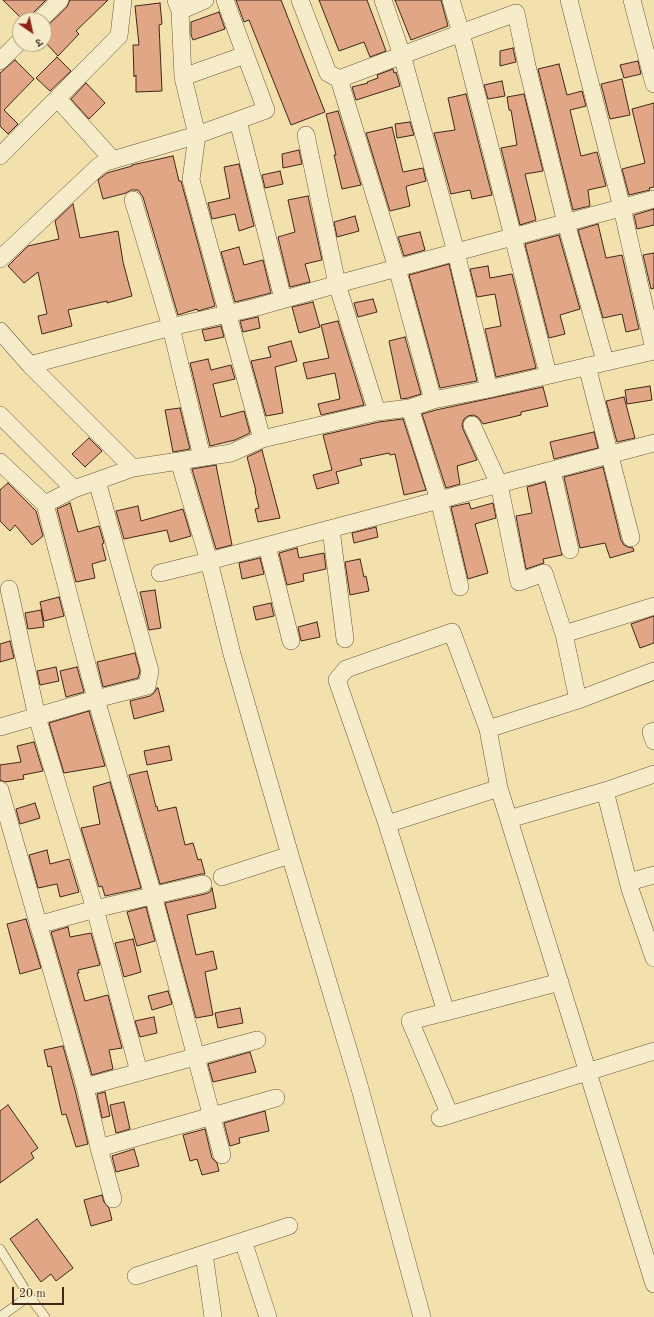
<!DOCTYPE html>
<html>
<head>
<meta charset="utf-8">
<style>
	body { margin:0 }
	#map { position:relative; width:654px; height:1317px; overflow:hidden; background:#f3e1ad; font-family:"Old Standard TT","Noto Serif Devanagari",serif }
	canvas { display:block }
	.north { position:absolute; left:12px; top:12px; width:40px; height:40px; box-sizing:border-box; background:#f7ecca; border:1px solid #ae9d83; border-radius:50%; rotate:146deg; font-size:11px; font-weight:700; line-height:16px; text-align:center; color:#412619 }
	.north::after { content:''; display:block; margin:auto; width:14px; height:18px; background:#8f2418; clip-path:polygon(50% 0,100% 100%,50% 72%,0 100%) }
	.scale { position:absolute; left:12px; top:1287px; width:52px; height:18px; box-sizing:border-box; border:2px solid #412619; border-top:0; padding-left:5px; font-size:12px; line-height:14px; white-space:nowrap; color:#412619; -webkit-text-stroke:3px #f7ecca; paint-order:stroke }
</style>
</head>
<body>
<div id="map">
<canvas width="654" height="1317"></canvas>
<div class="north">उ</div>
<div class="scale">20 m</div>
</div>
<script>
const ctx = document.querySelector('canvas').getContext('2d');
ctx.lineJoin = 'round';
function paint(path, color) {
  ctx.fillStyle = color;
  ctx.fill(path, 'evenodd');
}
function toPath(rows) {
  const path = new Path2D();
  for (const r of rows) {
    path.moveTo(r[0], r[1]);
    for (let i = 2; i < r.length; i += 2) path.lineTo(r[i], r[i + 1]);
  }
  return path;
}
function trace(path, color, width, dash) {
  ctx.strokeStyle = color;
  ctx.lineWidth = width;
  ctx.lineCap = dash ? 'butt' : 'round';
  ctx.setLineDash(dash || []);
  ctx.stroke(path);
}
const building = toPath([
	[3,0,46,0,33,13,30,20,23,20,3,0],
	[70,0,108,0,76,31,79,34,58,56,44,41,44,29,67,7,70,0],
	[236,0,281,0,325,112,291,125,249,20,244,22,236,0],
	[319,0,367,0,386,51,370,57,364,42,339,51,319,0],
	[395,0,441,0,448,26,411,40,395,0],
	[160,3,162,24,159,25,162,91,136,92,136,75,134,77,133,45,139,45,135,6,160,3],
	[219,12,225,29,193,40,191,35,191,22,219,12],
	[513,48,516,62,500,66,500,51,513,48],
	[57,57,71,71,50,91,36,78,57,57],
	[15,60,34,79,4,110,18,124,8,134,0,126,0,73,15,60],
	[638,61,641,74,624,78,620,65,638,61],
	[559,64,567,95,582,91,586,106,570,110,581,156,597,152,606,186,588,190,590,206,573,210,538,69,559,64],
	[393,69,394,73,396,72,400,86,356,100,352,87,368,83,367,82,378,78,377,75,393,69],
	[622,79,630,115,610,119,601,84,622,79],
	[502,81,505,96,488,99,484,85,502,81],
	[86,83,105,103,89,119,71,99,86,83],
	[466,94,492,195,472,199,470,190,451,194,434,133,455,130,448,98,466,94],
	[524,94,543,171,525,174,536,220,520,225,501,148,517,145,511,110,509,110,507,97,524,94],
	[654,103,654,187,649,188,650,190,629,195,622,169,645,163,632,109,654,103],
	[338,111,361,185,342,189,334,155,336,155,326,114,338,111],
	[410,122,414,135,397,138,395,124,410,122],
	[392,127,403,172,423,168,426,181,407,186,406,187,410,206,390,211,366,133,392,127],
	[299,150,302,164,283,168,282,154,299,150],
	[173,156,179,181,181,181,215,306,198,311,197,309,178,315,143,197,138,190,131,190,126,193,103,199,98,180,107,173,132,166,132,165,173,156],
	[239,164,254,226,239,231,235,214,212,219,208,203,230,198,224,167,239,164],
	[280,171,283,184,265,188,262,175,280,171],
	[308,196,322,260,305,264,310,282,290,287,278,237,295,232,288,200,308,196],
	[73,204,80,238,118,231,123,262,132,296,107,303,107,301,68,310,72,326,42,334,38,316,47,314,38,272,24,283,8,266,28,246,59,239,55,221,73,204],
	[654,209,654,225,637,229,634,215,654,209],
	[355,216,359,231,337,237,334,222,355,216],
	[598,224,606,258,622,255,639,329,626,332,622,314,603,318,578,230,598,224],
	[420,232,425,250,404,256,398,237,420,232],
	[559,235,580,309,560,315,565,334,549,338,525,244,559,235],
	[239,247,244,265,263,260,271,293,235,302,221,252,239,247],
	[654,253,654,288,651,289,643,255,654,253],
	[449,264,477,381,440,388,409,275,449,264],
	[488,266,490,278,512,274,536,368,496,377,485,329,501,326,495,294,477,297,470,269,488,266],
	[373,299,377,312,358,317,354,303,373,299],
	[313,302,320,327,299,333,292,307,313,302],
	[258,317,260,328,243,332,240,321,258,317],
	[338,321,364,405,321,415,318,404,340,399,335,373,307,379,303,363,329,358,321,325,338,321],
	[221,326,224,337,205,341,202,330,221,326],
	[405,337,421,394,408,398,401,399,389,341,405,337],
	[291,341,297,361,275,367,283,413,266,416,251,361,271,357,268,347,291,341],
	[208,359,211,370,231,365,235,379,213,384,221,417,244,411,250,433,235,440,210,446,190,363,208,359],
	[650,386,652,400,627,404,625,390,650,386],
	[543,387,548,406,521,412,521,415,483,424,478,417,473,415,468,416,464,419,462,424,463,429,477,460,457,466,460,484,446,488,422,414,436,410,543,387],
	[624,397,635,438,617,442,606,401,624,397],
	[180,408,190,449,173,452,165,410,180,408],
	[403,419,426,490,404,495,395,454,390,455,389,453,360,459,362,465,336,472,339,483,317,489,313,475,332,470,323,435,379,422,403,419],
	[594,432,598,448,554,459,550,442,594,432],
	[89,438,102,451,85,467,72,454,89,438],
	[262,450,280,518,258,522,255,509,259,508,255,491,256,491,247,457,262,450],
	[216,465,232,545,216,549,192,469,216,465],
	[603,467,621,540,624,545,628,547,633,548,634,551,610,558,605,543,580,548,564,477,603,467],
	[545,482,562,555,543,559,544,563,526,569,516,516,532,513,527,487,545,482],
	[8,483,36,511,43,536,32,545,15,525,10,531,0,521,0,490,8,483],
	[70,503,78,532,99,526,104,543,102,544,106,560,92,564,95,578,76,582,57,509,70,503],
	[469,503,471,509,493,503,496,518,475,524,488,573,468,579,451,507,469,503],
	[138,506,141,521,183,509,191,536,170,542,167,530,124,539,116,511,138,506],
	[376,527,378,537,354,543,352,533,376,527],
	[297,548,299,558,324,553,326,569,303,574,304,581,287,585,279,553,297,548],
	[260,558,264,574,242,579,239,563,260,558],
	[360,559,364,577,366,576,369,591,350,595,345,562,360,559],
	[155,590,161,628,149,630,140,592,155,590],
	[59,597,64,616,44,621,40,602,59,597],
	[271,603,274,616,256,620,253,607,271,603],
	[41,610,44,627,28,629,25,613,41,610],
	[654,616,654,643,640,648,631,624,654,616],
	[317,622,320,637,301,641,298,627,317,622],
	[10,641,14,658,0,662,0,644,10,641],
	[135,653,140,671,138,678,103,687,97,662,135,653],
	[56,667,59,681,40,685,37,671,56,667],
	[77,667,84,692,66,697,60,671,77,667],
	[157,688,158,688,164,711,134,719,130,701,150,696,154,693,157,688],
	[89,711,105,766,64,773,49,723,89,711],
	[34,742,43,771,23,775,24,779,5,782,0,780,0,765,21,762,17,746,34,742],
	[169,746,172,760,147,765,144,751,169,746],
	[147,771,156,807,157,806,158,811,176,807,185,845,193,843,198,860,201,859,205,874,201,874,160,884,129,775,147,771],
	[110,782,141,888,105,896,102,886,99,887,81,828,100,824,93,787,110,782],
	[35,803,40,818,20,824,16,809,35,803],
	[47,850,50,864,69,859,79,892,60,897,57,884,38,888,29,855,47,850],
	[212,888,216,908,187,915,196,955,213,951,217,969,205,972,213,1015,196,1018,165,903,205,894,210,892,212,888],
	[146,907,155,941,137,946,127,912,146,907],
	[26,919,41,968,20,974,7,924,26,919],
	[68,927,70,937,91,933,100,965,78,970,79,973,77,973,85,1001,108,995,122,1048,109,1050,113,1069,92,1075,51,932,68,927],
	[133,939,141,972,124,977,115,943,133,939],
	[168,991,172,1004,152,1010,148,996,168,991],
	[240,1008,243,1023,218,1028,215,1013,240,1008],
	[154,1017,157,1033,140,1037,135,1021,154,1017],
	[63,1046,75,1090,88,1144,76,1147,66,1114,62,1115,51,1066,48,1067,44,1050,63,1046],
	[250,1052,256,1072,213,1082,208,1064,250,1052],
	[105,1092,110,1116,102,1118,97,1094,105,1092],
	[124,1102,130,1129,116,1133,110,1105,124,1102],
	[8,1105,38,1148,31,1153,34,1158,0,1183,0,1111,8,1105],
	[265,1111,269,1131,239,1138,240,1143,230,1146,224,1123,265,1111],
	[205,1129,212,1158,217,1163,219,1171,202,1175,197,1159,190,1161,183,1135,205,1129],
	[134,1149,139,1166,116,1172,112,1156,134,1149],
	[102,1195,104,1202,109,1208,112,1220,91,1226,84,1200,102,1195],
	[37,1219,73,1268,56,1281,51,1274,41,1282,10,1239,37,1219]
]);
paint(building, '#e1a685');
trace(building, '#412619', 1);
const service = toPath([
	[0,1249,29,1296,45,1317],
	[0,1317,29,1296]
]);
const minor = toPath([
	[176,0,180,11,183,77,197,135,191,180,262,439],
	[300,0,328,73,339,79,461,33,516,13,527,66,566,223,605,361],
	[383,0,402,55,456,252,489,389],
	[451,0,461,33,548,374],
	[569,0,622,208,654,349],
	[632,0,654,84],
	[180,11,205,0],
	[40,20,60,0],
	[0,61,20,41],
	[183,77,245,55],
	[339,79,397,268,433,400],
	[57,98,112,159],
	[238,121,283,299],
	[306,135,337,284,377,412],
	[0,156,119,36,123,0],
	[133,200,171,327,202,457],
	[0,259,99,166,106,162,197,135,266,110,225,0],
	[0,331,30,365,133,468],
	[30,365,171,327,257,307,345,282,654,199],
	[587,366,631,538],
	[410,408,439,500,460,587],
	[0,415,74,489],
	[472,425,499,484,519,582,544,573,564,634,578,700],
	[179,461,209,561,232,654,290,855,359,1085,422,1317],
	[0,462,45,504,96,699,153,895,222,1155],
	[552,470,570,550],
	[45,504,74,489,133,468,231,453,262,439,377,412,410,408,433,400,489,389,654,351],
	[331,529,345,639],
	[267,546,291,641],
	[160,573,209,561,654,443],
	[9,589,37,717,95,909,139,1072],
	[564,634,654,606],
	[0,727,96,699,147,686,150,671,97,481],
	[488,729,578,700,654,671],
	[654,731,651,732,654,741],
	[0,790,85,1087,99,1148],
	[605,791,630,889,654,958],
	[509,819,605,791,654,774],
	[387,824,499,788],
	[222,877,290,855],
	[629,882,654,875],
	[38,925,95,909,203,884],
	[446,1012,560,982],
	[85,1087,257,1040],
	[450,1115,410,1021,446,1012,387,824,337,680,346,669,452,632,488,729,499,788,654,1284],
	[440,1118,654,1051],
	[113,1199,99,1148,276,1098],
	[243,1241,268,1317],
	[204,1254,213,1317],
	[136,1276,289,1226]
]);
trace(service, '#6e553e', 10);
trace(minor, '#6e553e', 18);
trace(service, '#f7ecca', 9);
trace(minor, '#f7ecca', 17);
</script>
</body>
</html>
